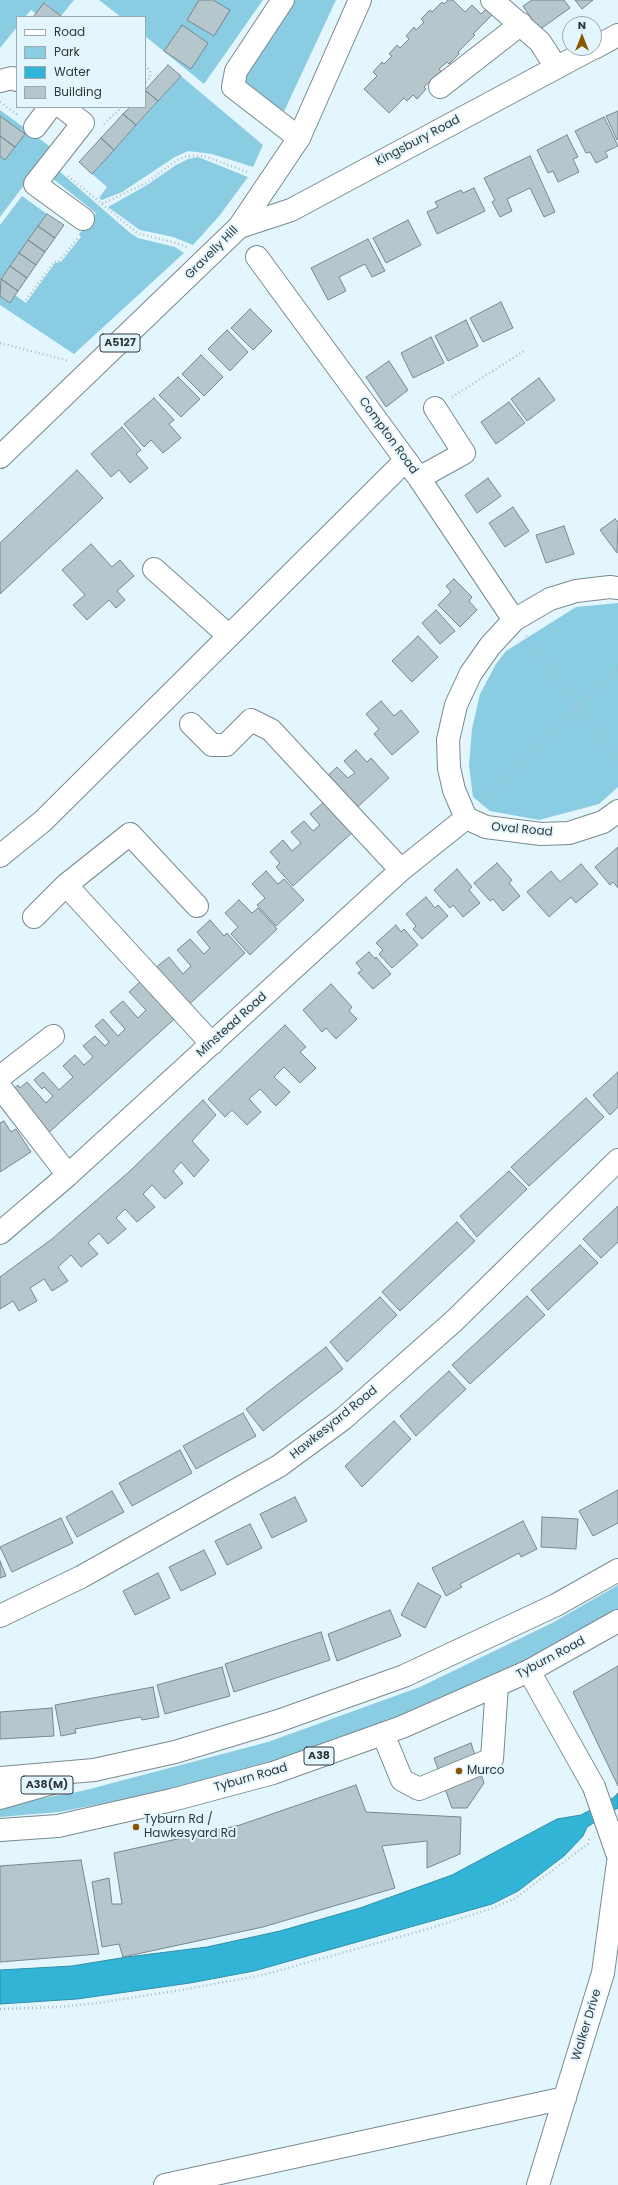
<!DOCTYPE html>
<html>
<head>
<meta charset="utf-8">
<style>
	body { margin:0 }
	#map { position:relative; width:618px; height:2185px; overflow:hidden; background:#e4f6fd; font-family:Poppins,sans-serif }
	canvas { display:block }
	.legend { position:absolute; left:16px; top:16px; width:130px; height:92px; box-sizing:border-box; background:#e4f6fd; border:1px solid #9caaaf; margin:0; padding:5px 7px; list-style:none; font-size:12px; color:#30373a }
	.legend li { display:flex; align-items:center; gap:8px; height:20px }
	.legend b { width:20px; border:1px solid #9caaaf }
	.north { position:absolute; left:562px; top:16px; width:40px; height:40px; box-sizing:border-box; background:#e4f6fd; border:1px solid #9caaaf; border-radius:50%; rotate:0deg; font-size:11px; font-weight:700; line-height:16px; text-align:center; color:#30373a }
	.north::after { content:''; display:block; margin:auto; width:14px; height:18px; background:#885600; clip-path:polygon(50% 0,100% 100%,50% 72%,0 100%) }
</style>
</head>
<body>
<div id="map">
<canvas width="618" height="2185"></canvas>
<ul class="legend">
<li><b style="height:5px;background:#fff"></b>Road</li>
<li><b style="height:11px;background:#8acce2"></b>Park</li>
<li><b style="height:11px;background:#32b4d7"></b>Water</li>
<li><b style="height:11px;background:#b5c6cc"></b>Building</li>
</ul>
<div class="north">N</div>
</div>
<script>
const ctx = document.querySelector('canvas').getContext('2d');
ctx.lineJoin = 'round';
function paint(path, color) {
  ctx.fillStyle = color;
  ctx.fill(path, 'evenodd');
}
function toPath(rows) {
  const path = new Path2D();
  for (const r of rows) {
    path.moveTo(r[0], r[1]);
    for (let i = 2; i < r.length; i += 2) path.lineTo(r[i], r[i + 1]);
  }
  return path;
}
function trace(path, color, width, dash) {
  ctx.strokeStyle = color;
  ctx.lineWidth = width;
  ctx.lineCap = dash ? 'butt' : 'round';
  ctx.setLineDash(dash || []);
  ctx.stroke(path);
}
function write(font, color, halo, rows, align = 'center') {
  ctx.font = font + ' Poppins,sans-serif';
  ctx.lineWidth = 4;
  ctx.setLineDash([]);
  ctx.textBaseline = 'middle';
  ctx.strokeStyle = halo;
  ctx.fillStyle = color;
  for (const [text, x, y, turn = 0] of rows) {
    ctx.save();
    ctx.translate(x, y);
    ctx.rotate((+turn || 0) * Math.PI / 180);
    ctx.textAlign = isNaN(turn) ? turn : align;
    if (halo) ctx.strokeText(text, 0, 0);
    ctx.fillText(text, 0, 0);
    ctx.restore();
  }
}
paint(toPath([
	[0,0,74,0,61,16,45,3,36,14,31,10,25,17,17,17,17,27,0,48],
	[99,0,263,0,204,84,145,36,145,17,121,17],
	[292,0,336,0,281,118,241,85,244,71],
	[181,76,263,145,253,167,212,154,188,151,175,157,122,192,102,200,99,198,107,187,92,174],
	[0,110,52,148,0,217,0,156,5,160,15,147,0,136],
	[198,157,248,177,220,215,193,245,173,237,140,230,108,207,147,185,176,165,188,159],
	[58,170,129,232,138,238,175,247,184,253,74,354,0,305,0,296,10,303,15,295,26,303,55,263,61,262,81,237,79,234,96,213,52,178],
	[22,196,47,214,0,280,0,225],
	[618,603,618,787,599,804,539,820,490,811,473,797,469,766,472,729,480,694,496,664,506,651,576,607],
	[618,1585,618,1613,525,1665,410,1715,309,1750,187,1787,59,1812,0,1817,0,1806,82,1791,268,1742,420,1687,552,1623]
]), '#8acce2');
const water = toPath([
	[618,1793,618,1808,587,1827,583,1836,564,1856,518,1891,492,1904,254,1971,190,1983,77,1999,0,2004,0,1970,72,1966,127,1957,207,1947,280,1931,360,1908,452,1875,557,1819,581,1815,613,1798,618,1793]
]);
paint(water, '#32b4d7');
trace(water, '#318ea8', 1);
const building = toPath([
	[199,0,213,0,230,10,214,36,187,20,199,0],
	[448,0,453,0,465,12,472,5,481,14,486,9,492,15,473,34,475,35,458,52,459,54,449,64,447,62,439,69,441,71,424,87,426,89,417,99,413,95,407,101,404,98,389,113,364,89,377,76,373,72,382,62,384,64,392,56,389,54,397,45,400,48,409,39,406,36,414,27,416,30,424,22,421,19,430,10,432,12,442,2,444,4,448,0],
	[532,0,564,0,570,8,539,30,523,6,532,0],
	[575,0,593,0,582,9,575,0],
	[44,3,61,16,61,17,33,17,44,3],
	[182,25,208,43,191,69,164,51,182,25],
	[168,65,181,76,158,101,145,90,168,65],
	[145,90,158,101,136,125,123,114,130,107,145,107,145,90],
	[618,111,618,139,617,140,606,116,618,111],
	[123,114,136,125,114,150,101,138,123,114],
	[0,116,25,134,15,147,0,136,0,116],
	[604,117,618,146,605,152,608,157,596,163,590,152,586,153,575,131,604,117],
	[567,135,578,157,573,159,579,172,558,182,553,171,548,173,537,150,567,135],
	[0,136,15,147,5,160,0,156,0,136],
	[101,138,114,150,92,174,79,162,101,138],
	[530,156,555,212,544,217,530,188,507,199,512,211,500,217,492,202,495,200,484,178,530,156],
	[474,188,485,211,437,234,427,212,438,207,435,202,461,190,463,193,474,188],
	[47,214,64,225,55,238,38,226,47,214],
	[408,220,421,245,386,263,373,238,408,220],
	[38,226,55,238,45,252,28,240,38,226],
	[368,239,385,271,372,277,365,264,339,277,346,291,328,300,311,268,368,239],
	[28,240,45,252,36,265,19,253,28,240],
	[19,253,36,265,27,278,10,266,19,253],
	[10,266,27,278,18,291,1,279,10,266],
	[1,279,18,291,10,303,0,296,1,279],
	[501,302,513,328,483,342,470,318,501,302],
	[250,309,272,331,253,350,231,328,250,309],
	[466,320,478,346,448,361,435,336,466,320],
	[227,330,248,352,230,371,208,349,227,330],
	[431,337,444,363,413,378,401,353,431,337],
	[201,355,223,377,204,396,182,374,201,355],
	[389,361,408,390,386,407,366,377,389,361],
	[178,377,200,399,181,417,159,395,178,377],
	[539,378,555,400,527,421,511,399,539,378],
	[154,398,174,420,169,424,181,438,163,453,151,440,144,447,124,424,154,398],
	[509,402,525,423,496,444,481,422,509,402],
	[122,427,141,450,136,454,148,468,130,483,119,470,111,477,91,454,122,427],
	[77,470,103,498,0,594,0,543,77,470],
	[488,478,501,496,477,513,465,495,488,478],
	[513,507,529,531,505,547,489,523,513,507],
	[615,519,618,522,617,553,600,530,615,519],
	[564,526,574,554,546,563,536,535,564,526],
	[91,544,112,567,120,560,134,576,117,591,125,600,116,608,109,600,87,620,73,605,85,595,62,570,91,544],
	[454,579,472,597,469,601,477,610,460,627,438,605,451,592,446,586,454,579],
	[436,610,455,631,440,644,422,623,436,610],
	[418,636,438,657,412,682,392,661,418,636],
	[381,701,394,716,401,710,419,732,392,755,374,734,379,729,366,714,381,701],
	[356,750,367,762,371,758,389,778,351,813,324,779,337,767,348,778,355,773,344,761,356,750],
	[323,803,333,813,336,810,355,830,293,886,276,867,280,863,270,852,283,840,292,851,301,843,291,832,304,821,313,831,320,825,310,814,323,803],
	[618,847,618,888,613,882,610,885,595,867,618,847],
	[497,863,512,880,509,883,520,896,503,911,493,899,490,901,474,883,497,863],
	[581,864,598,884,576,903,571,897,549,917,527,892,551,871,560,882,581,864],
	[457,869,472,887,469,890,480,903,463,917,453,905,450,908,434,890,457,869],
	[266,871,278,884,284,879,304,900,276,926,257,905,265,898,252,884,266,871],
	[426,897,435,908,438,905,448,916,422,939,413,929,416,926,406,914,426,897],
	[239,900,252,913,258,908,277,929,250,955,231,934,238,927,225,913,239,900],
	[210,920,224,936,227,933,245,953,184,1009,155,968,169,957,183,974,191,966,177,950,190,939,204,954,210,948,197,932,210,920],
	[396,925,401,932,404,929,418,945,392,968,379,954,383,950,376,943,396,925],
	[369,952,375,959,376,957,391,974,373,989,358,973,362,970,356,963,369,952],
	[142,980,181,1013,45,1136,11,1091,18,1085,20,1088,27,1082,46,1103,53,1096,44,1087,42,1089,34,1080,43,1072,59,1090,73,1077,63,1066,75,1055,84,1065,93,1057,83,1046,95,1036,105,1046,109,1042,95,1026,103,1019,118,1036,125,1029,110,1012,123,1001,138,1018,146,1010,129,992,142,980],
	[331,984,352,1007,349,1011,357,1019,336,1039,326,1028,322,1032,303,1010,331,984],
	[285,1025,306,1047,300,1052,316,1068,300,1083,284,1067,274,1077,290,1092,276,1106,260,1089,249,1099,261,1112,247,1125,232,1110,225,1117,208,1099,285,1025],
	[618,1072,618,1107,610,1115,593,1095,618,1072],
	[586,1098,604,1117,529,1186,511,1167,586,1098],
	[203,1100,216,1115,192,1141,209,1160,194,1177,181,1162,173,1171,183,1183,165,1199,152,1185,143,1194,155,1207,137,1222,125,1209,116,1218,126,1229,108,1244,99,1233,88,1243,98,1254,81,1267,71,1255,58,1267,68,1281,52,1291,44,1279,30,1288,37,1301,19,1311,13,1301,0,1309,0,1277,52,1239,130,1171,203,1100],
	[4,1121,11,1132,16,1129,31,1152,0,1172,0,1123,4,1121],
	[509,1171,527,1189,477,1237,460,1216,509,1171],
	[618,1206,618,1242,601,1258,583,1239,618,1206],
	[457,1222,475,1241,400,1311,382,1292,457,1222],
	[580,1245,598,1263,548,1310,531,1290,580,1245],
	[527,1296,545,1315,470,1384,452,1365,527,1296],
	[380,1297,397,1315,347,1362,330,1342,380,1297],
	[326,1347,343,1369,263,1431,246,1409,326,1347],
	[449,1371,466,1389,416,1436,400,1416,449,1371],
	[243,1413,256,1436,196,1469,183,1446,243,1413],
	[394,1421,411,1439,362,1487,345,1466,394,1421],
	[180,1450,192,1473,132,1506,119,1483,180,1450],
	[618,1490,618,1523,593,1536,579,1511,618,1490],
	[112,1491,124,1512,77,1537,66,1517,112,1491],
	[295,1497,307,1521,272,1538,260,1514,295,1497],
	[542,1517,578,1519,576,1549,541,1547,542,1517],
	[61,1518,73,1543,12,1572,0,1547,61,1518],
	[523,1521,537,1549,521,1557,519,1553,460,1584,462,1587,446,1596,432,1568,523,1521],
	[250,1524,262,1548,227,1565,215,1541,250,1524],
	[204,1550,216,1574,181,1591,169,1567,204,1550],
	[0,1561,6,1576,0,1578,0,1561],
	[158,1573,170,1598,135,1615,123,1591,158,1573],
	[418,1583,441,1596,425,1628,401,1615,418,1583],
	[390,1610,401,1636,337,1661,328,1634,390,1610],
	[321,1632,330,1660,234,1692,225,1664,321,1632],
	[618,1666,618,1786,573,1692,618,1666],
	[222,1667,230,1696,165,1714,157,1685,222,1667],
	[153,1687,159,1717,142,1720,141,1717,75,1729,76,1733,61,1736,55,1705,153,1687],
	[52,1708,54,1736,0,1739,0,1712,52,1708],
	[471,1743,484,1783,467,1808,452,1808,434,1758,471,1743],
	[356,1785,366,1812,461,1817,460,1854,427,1868,427,1841,382,1846,395,1888,263,1927,123,1957,119,1944,102,1947,92,1882,109,1878,112,1904,122,1904,114,1853,240,1825,356,1785],
	[81,1860,99,1954,0,1962,0,1866,81,1860]
]);
paint(building, '#b5c6cc');
trace(building, '#78888e', 1);
const minor = toPath([
	[283,0,236,71,233,87,299,138],
	[492,0,540,42,556,67],
	[594,48,618,35],
	[0,81,12,78,17,80],
	[440,87,521,24],
	[62,107,83,123,35,184,83,219],
	[35,127,50,107],
	[239,227,291,210,593,48],
	[257,257,419,478,514,620],
	[419,478,464,453,435,408],
	[154,569,229,636],
	[618,588,610,587,576,591,550,599,514,620,490,646,471,673,456,705,448,740,449,768,454,790,466,818,486,827,541,834,569,833,603,822,618,811],
	[191,724,212,745,226,745,251,720,271,730,401,870],
	[0,856,43,821,406,460],
	[66,885,130,834,197,906],
	[34,917,66,885,212,1044],
	[0,1077,53,1036],
	[0,1087,68,1175],
	[0,1233,68,1175,401,870,466,818],
	[0,1616,81,1577,279,1466,343,1419,454,1321,618,1160],
	[529,1671,594,1787],
	[383,1734,402,1780,419,1789,492,1759,497,1685],
	[165,2185,565,2098],
	[538,2185,603,1973,618,1862]
]);
const major = toPath([
	[0,457,239,227,299,138,360,0]
]);
const highway = toPath([
	[0,1778,94,1770,175,1752,278,1721,404,1676,556,1605,618,1570],
	[0,1798,56,1782],
	[0,1830,58,1826,172,1800,273,1773,402,1727,529,1671,618,1621]
]);
trace(minor, '#7a8a90', 24);
trace(major, '#7a8a90', 24);
trace(highway, '#7a8a90', 24);
trace(toPath([
	[145,65,150,71,150,78,145,83],
	[0,102,19,116],
	[104,124,122,107],
	[68,176,102,204,146,183,177,160,187,156,204,156,250,173],
	[102,204,137,233,176,243,189,248],
	[26,300,54,262,59,261,78,238],
	[0,343,69,361],
	[452,397,524,351],
	[526,636,578,706,618,670],
	[482,802,578,706,618,762],
	[0,2009,58,2007,98,2003,181,1990,263,1975,431,1928,490,1909,514,1899,588,1844,589,1839]
]), '#adbcc2', 2.5, [1, 3]);
trace(minor, '#fff', 22);
trace(major, '#fff', 22);
trace(highway, '#fff', 22);
const minorBridge = toPath([
	[594,1787,618,1856]
]);
trace(minorBridge, '#7a8a90', 24, []);
trace(minorBridge, '#fff', 22);
for (const [x, y, r, color] of [
	[459,1771,4,"#885600"],
	[136,1827,4,"#885600"]
]) {
  const dot = new Path2D();
  dot.arc(x, y, r, 0, 2 * Math.PI);
  ctx.fillStyle = color;
  ctx.fill(dot);
  trace(dot, '#e4f6fd', 1.5);
}
for (const [x, y, w] of [
	[120,343,40],
	[319,1756,30],
	[47,1785,52]
]) {
  const box = new Path2D();
  box.roundRect(x - w / 2, y - 9, w, 18, 3);
  ctx.fillStyle = '#e4f6fd';
  ctx.fill(box);
  trace(box, '#30373a', 1);
}
write('bold 11px', '#30373a', null, [
	["A5127",120,343],
	["A38",319,1756],
	["A38(M)",47,1785]
]);
write('12px', '#30373a', '#e4f6fd', [
	["Kingsbury Road",418,141,-28],
	["Gravelly Hill",212,253,-45],
	["Compton Road",388,436,54],
	["Oval Road",522,830,5],
	["Minstead Road",232,1025,-42],
	["Hawkesyard Road",334,1423,-39],
	["Tyburn Road",551,1658,-28],
	["Tyburn Road",251,1778,-16],
	["Walker Drive",587,2025,-73]
]);
write('12px', '#30373a', '#e4f6fd', [
	["Murco",467,1771],
	["Tyburn Rd /",144,1820],
	["Hawkesyard Rd",144,1834]
], 'left');
</script>
</body>
</html>
